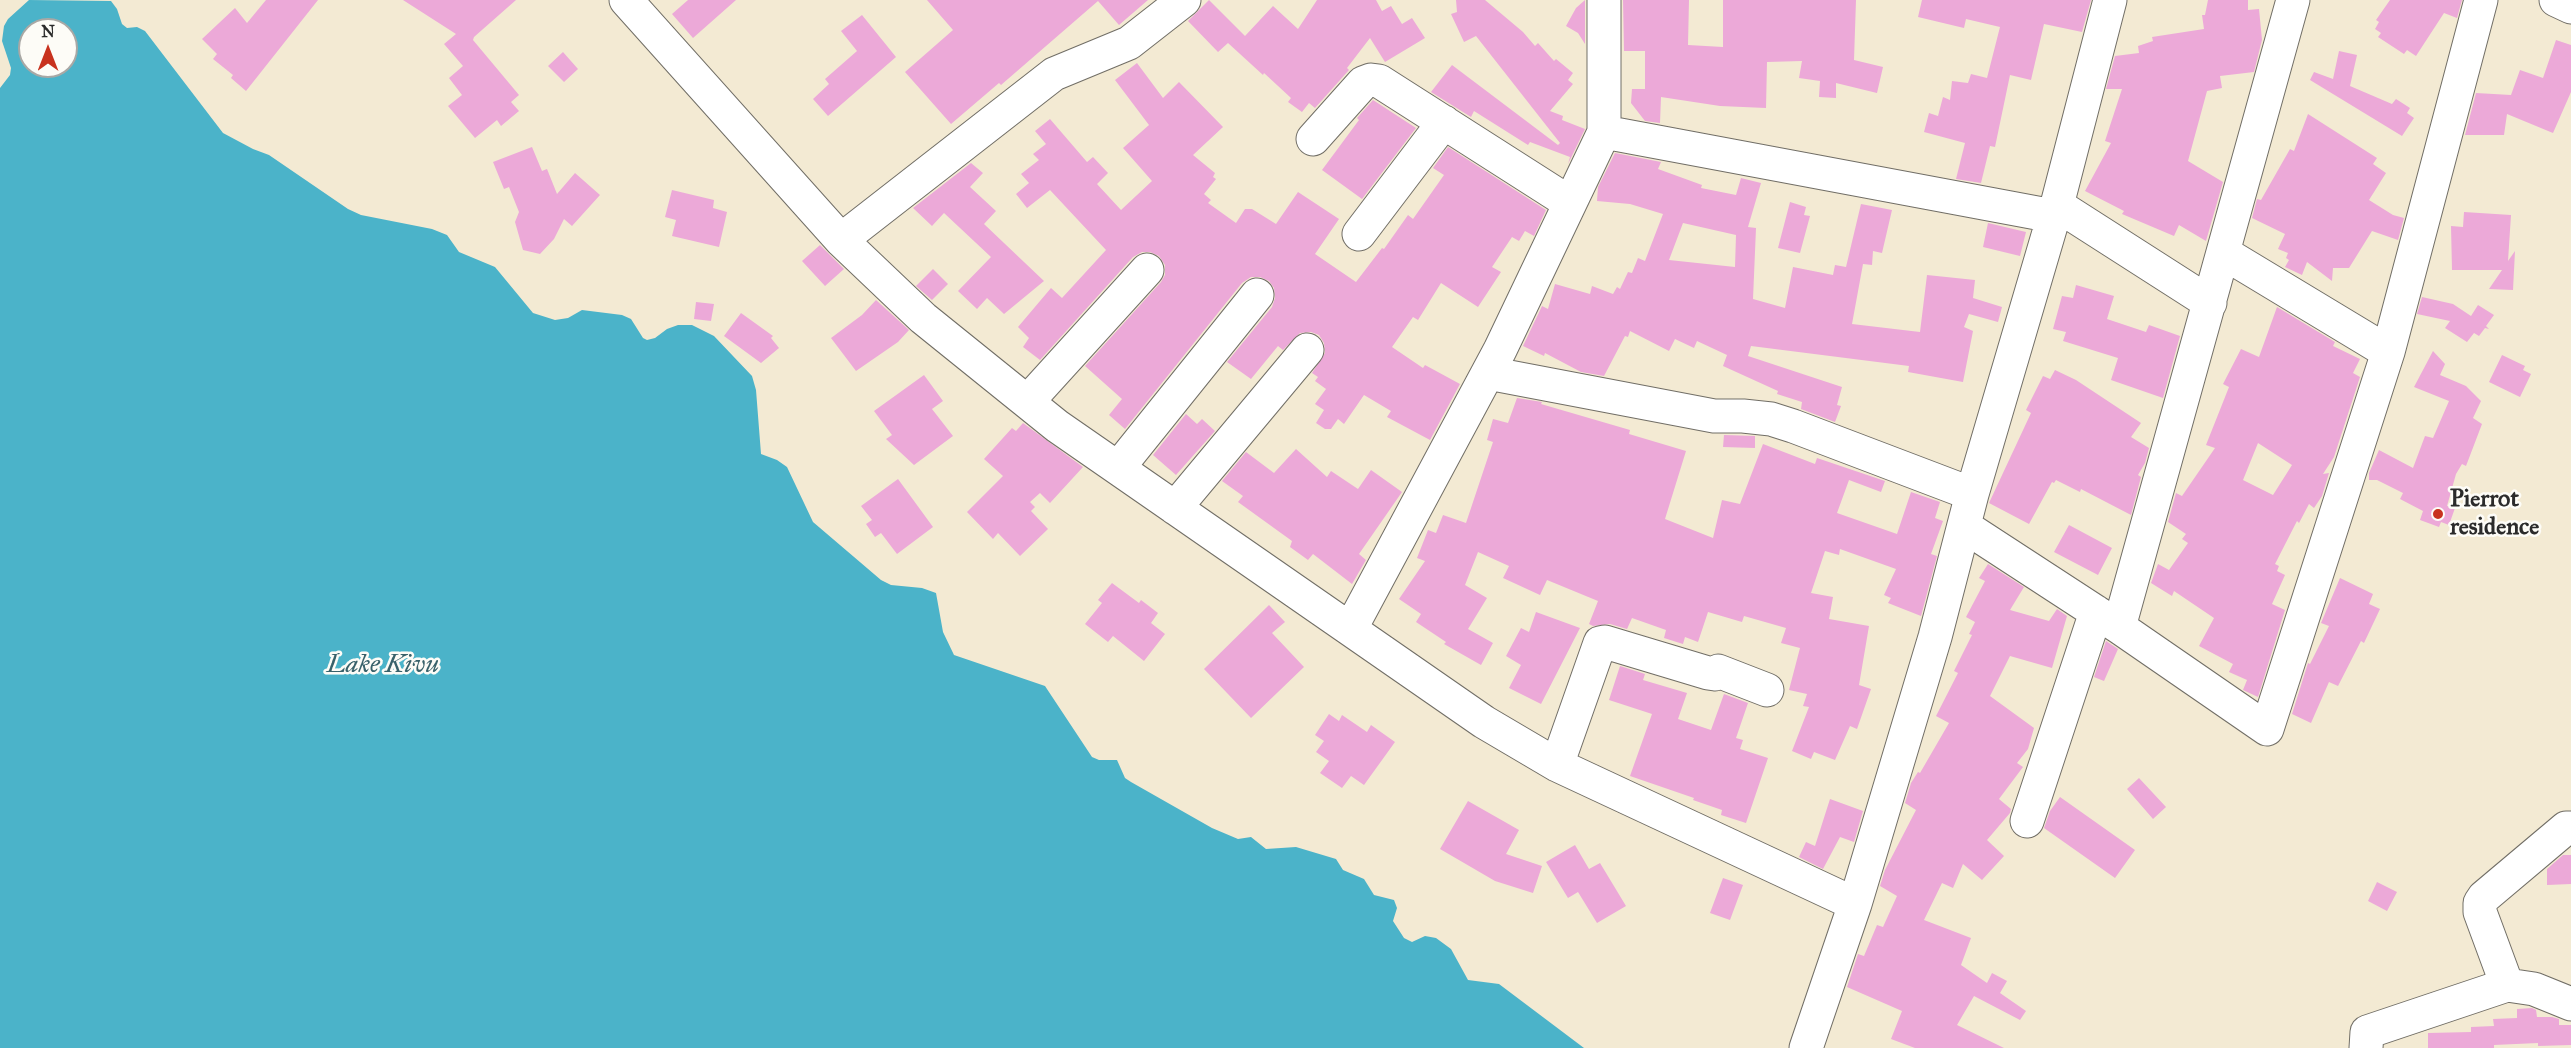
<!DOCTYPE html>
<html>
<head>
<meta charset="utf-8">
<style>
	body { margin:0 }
	#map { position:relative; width:2571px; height:1048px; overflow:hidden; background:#f3ead3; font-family:"IM FELL Great Primer",serif }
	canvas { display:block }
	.north { position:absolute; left:18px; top:18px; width:60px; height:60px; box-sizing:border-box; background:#fdfcf7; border:2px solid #a9a8a5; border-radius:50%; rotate:0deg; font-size:16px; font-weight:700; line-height:24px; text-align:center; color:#2b2b2b }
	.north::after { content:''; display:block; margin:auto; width:21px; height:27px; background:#c8321e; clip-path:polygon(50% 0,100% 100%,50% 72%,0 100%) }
</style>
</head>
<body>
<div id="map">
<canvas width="2571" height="1048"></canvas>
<div class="north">N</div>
</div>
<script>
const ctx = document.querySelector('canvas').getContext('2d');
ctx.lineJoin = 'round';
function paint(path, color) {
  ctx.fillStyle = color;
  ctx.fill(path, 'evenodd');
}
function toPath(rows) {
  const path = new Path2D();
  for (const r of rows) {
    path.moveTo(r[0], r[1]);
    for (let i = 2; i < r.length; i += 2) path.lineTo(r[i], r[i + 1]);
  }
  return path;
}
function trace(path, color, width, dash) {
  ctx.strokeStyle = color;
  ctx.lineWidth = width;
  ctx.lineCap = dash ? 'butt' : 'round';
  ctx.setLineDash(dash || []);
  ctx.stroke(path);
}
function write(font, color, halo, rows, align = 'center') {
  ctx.font = font + ' "IM FELL Great Primer",serif';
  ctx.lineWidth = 5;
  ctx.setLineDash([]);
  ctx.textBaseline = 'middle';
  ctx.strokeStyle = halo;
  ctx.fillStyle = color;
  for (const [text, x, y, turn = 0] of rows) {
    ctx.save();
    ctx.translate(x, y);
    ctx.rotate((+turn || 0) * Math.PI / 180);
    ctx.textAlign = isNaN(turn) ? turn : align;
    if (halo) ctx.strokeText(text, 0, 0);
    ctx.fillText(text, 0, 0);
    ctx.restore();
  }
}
paint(toPath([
	[29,0,111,1,117,9,122,24,127,28,137,27,145,31,223,133,253,149,269,155,348,209,361,215,432,229,447,235,459,252,495,267,533,313,555,320,568,318,582,310,622,315,631,319,643,338,647,340,655,338,667,329,678,325,692,325,714,336,752,376,756,390,761,454,777,460,787,467,813,522,881,580,891,585,922,588,936,593,943,632,954,655,1045,686,1092,757,1099,760,1117,760,1125,778,1131,782,1212,828,1238,839,1251,837,1266,849,1296,847,1336,859,1343,870,1364,879,1374,895,1394,900,1397,908,1393,921,1404,938,1412,942,1425,936,1436,938,1451,949,1468,980,1499,984,1584,1048,0,1048,0,88,10,75,11,68,2,41,4,26,8,19],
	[30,30,66,30,66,66,30,66]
]), '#4bb3c9');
paint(toPath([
	[266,0,318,0,246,91,231,78,233,75,213,59,217,54,202,39,235,8,247,23],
	[403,0,516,0,474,37,473,40,519,95,511,102,519,111,501,126,497,120,475,138,448,106,462,95,449,78,463,66,444,44,456,34],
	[688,0,736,0,693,38,672,14],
	[927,0,1148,0,1119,25,1098,1,1001,85,999,83,951,124,905,72,953,30],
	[1209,0,1245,36,1273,6,1298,29,1317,0,1376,0,1382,11,1391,6,1402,24,1412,18,1425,38,1385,62,1370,38,1347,68,1349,70,1315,108,1309,103,1302,112,1288,102,1291,98,1264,73,1263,75,1228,43,1218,52,1188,21],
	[1456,0,1485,0,1523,32,1535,46,1538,43,1554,61,1556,59,1573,73,1568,80,1573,84,1550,111,1563,116,1562,120,1585,129,1568,164,1570,157,1530,142,1528,145,1474,111,1471,117,1431,92,1452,65,1558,145,1560,143,1476,36,1464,42,1451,14,1457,12],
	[1585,0,1585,44,1578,33,1566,26,1576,8],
	[1623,0,1689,0,1688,45,1723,47,1723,0,1856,0,1854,60,1883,67,1877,93,1836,83,1836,98,1819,97,1820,81,1799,78,1802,61,1767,62,1766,108,1720,106,1661,97,1660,123,1645,121,1631,103,1632,89,1645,89,1645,51,1624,51],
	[1922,0,2091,0,2082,32,2044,24,2031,80,2010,75,1995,147,1990,146,1981,183,1956,179,1965,143,1924,132,1929,113,1938,116,1943,97,1950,100,1952,81,1968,83,1971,74,1987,78,2000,27,1966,19,1964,28,1918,17],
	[2208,0,2248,0,2248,10,2259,9,2262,40,2254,72,2220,76,2222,88,2207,91,2188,161,2223,182,2206,241,2179,225,2174,236,2122,214,2124,211,2085,191,2111,143,2105,141,2122,89,2106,89,2115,56,2139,53,2138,46,2153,41,2152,37,2204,29,2202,15,2205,15],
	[2390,0,2462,0,2457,18,2444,13,2416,56,2407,50,2404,54,2378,37,2381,33,2375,29,2379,22,2376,20],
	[862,15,896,57,828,116,813,99,829,84,825,79,857,51,841,31],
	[2556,40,2571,45,2571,92,2553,133,2507,114,2504,135,2465,135,2476,93,2511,95,2520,70,2543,78],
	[2339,51,2357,55,2350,86,2392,104,2396,99,2410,108,2407,113,2414,118,2402,136,2310,80,2314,72,2333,79],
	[563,52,578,69,564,82,548,66],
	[1137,63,1163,98,1179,82,1223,127,1193,155,1215,173,1213,177,1216,179,1204,194,1211,200,1208,203,1236,223,1245,209,1252,209,1276,224,1298,192,1339,219,1315,254,1356,282,1382,248,1384,249,1408,215,1413,219,1444,175,1433,168,1448,147,1546,210,1534,236,1525,231,1519,241,1512,237,1492,267,1501,272,1478,307,1441,283,1418,320,1413,317,1392,347,1423,368,1425,365,1460,384,1430,440,1387,417,1391,411,1364,395,1344,424,1338,419,1331,429,1325,429,1316,423,1324,410,1315,404,1326,389,1315,381,1318,377,1312,373,1325,353,1324,343,1319,335,1311,332,1300,333,1283,350,1278,346,1251,379,1227,362,1272,307,1275,298,1274,288,1269,281,1260,277,1251,277,1242,283,1125,429,1109,415,1122,399,1085,366,1161,282,1165,275,1165,265,1159,256,1150,252,1142,252,1133,257,1040,360,1023,347,1029,338,1018,327,1051,288,1062,298,1106,250,1050,190,1027,208,1016,194,1029,183,1021,174,1039,160,1033,154,1046,144,1035,131,1050,119,1087,162,1093,157,1108,173,1097,184,1121,210,1152,181,1123,148,1149,125,1115,80],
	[1373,100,1416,128,1362,199,1322,170,1359,120,1357,118],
	[2308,114,2377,158,2373,164,2386,173,2369,200,2393,215,2404,218,2398,240,2372,231,2349,268,2333,268,2332,281,2307,262,2302,275,2285,267,2289,260,2286,258,2288,253,2278,249,2285,234,2252,218,2257,199,2261,200,2290,149,2294,151],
	[532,147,542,171,547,169,557,194,575,173,600,195,572,226,564,219,554,239,540,254,523,250,515,222,519,212,509,187,504,189,493,162],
	[1615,153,1661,162,1658,169,1702,185,1701,188,1736,195,1741,178,1761,183,1748,227,1756,228,1753,299,1785,308,1793,267,1833,275,1835,265,1846,267,1861,204,1892,210,1882,253,1873,251,1872,265,1863,264,1852,324,1920,332,1927,275,1975,280,1973,298,2002,307,1998,322,1969,314,1964,327,1973,331,1963,382,1908,372,1909,366,1751,346,1748,356,1842,387,1837,405,1841,406,1835,422,1801,409,1802,402,1777,394,1778,391,1723,366,1727,355,1697,341,1694,348,1675,339,1669,351,1630,331,1628,337,1625,336,1604,376,1581,372,1545,353,1544,356,1523,346,1542,306,1548,309,1555,284,1590,294,1592,286,1613,294,1617,287,1620,289,1628,272,1632,273,1638,258,1645,261,1663,214,1630,204,1597,201,1598,187],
	[1683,223,1736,235,1735,267,1669,260],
	[971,163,983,173,970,187,996,211,984,224,1044,281,1004,314,987,298,977,309,958,291,991,257,944,213,932,226,913,208],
	[672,190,714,200,713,208,727,212,719,247,672,236,676,220,665,217],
	[1790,202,1806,207,1804,215,1810,216,1800,253,1778,248],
	[2464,212,2511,215,2508,261,2515,251,2513,290,2489,289,2502,270,2452,270,2451,226,2463,227],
	[1988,223,2026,232,2020,256,1983,247],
	[820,245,844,269,825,286,802,261],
	[933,269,948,284,932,300,916,286],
	[2076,285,2114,296,2107,319,2146,332,2149,325,2180,336,2163,398,2111,380,2118,358,2063,341,2066,332,2053,329,2062,296,2073,298],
	[2422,297,2453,304,2471,316,2478,305,2494,315,2486,326,2489,329,2485,328,2479,336,2474,333,2467,342,2445,328,2450,321,2417,314],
	[876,300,909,330,898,342,856,371,831,338,862,315],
	[696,302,714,304,711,321,694,319],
	[2277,307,2335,342,2333,346,2360,359,2353,373,2360,377,2334,457,2323,474,2329,473,2322,496,2314,508,2309,504,2299,523,2297,521,2275,564,2279,566,2277,571,2285,575,2272,604,2285,610,2258,697,2243,690,2247,680,2229,672,2233,664,2199,646,2214,618,2174,591,2172,596,2151,583,2158,564,2169,570,2188,543,2182,539,2186,534,2168,522,2176,493,2182,496,2215,448,2206,445,2229,387,2223,384,2241,349,2259,357],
	[2258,443,2292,465,2273,495,2243,480],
	[741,313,773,336,771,338,779,348,761,363,724,336],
	[2433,351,2445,364,2440,375,2466,386,2481,401,2473,418,2482,424,2466,466,2462,464,2456,474,2447,506,2455,508,2449,525,2441,522,2439,527,2420,520,2423,511,2400,499,2403,493,2377,480,2369,480,2369,473,2379,450,2413,468,2425,436,2433,438,2449,401,2414,387],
	[2502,355,2525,366,2523,370,2531,374,2520,397,2489,382],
	[2055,370,2076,380,2141,423,2131,437,2149,448,2145,463,2138,475,2141,477,2131,515,2081,489,2080,492,2056,480,2054,483,2052,482,2029,524,1989,503,2031,413,2026,410,2043,376,2050,379],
	[924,375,943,401,932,409,953,436,914,465,886,439,892,435,874,411],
	[1517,398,1542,402,1541,404,1630,430,1629,434,1686,451,1665,519,1713,538,1722,500,1740,504,1763,444,1815,464,1817,458,1885,481,1881,492,1849,480,1837,513,1897,534,1911,492,1940,502,1935,518,1943,521,1931,554,1937,556,1921,616,1888,603,1891,598,1884,595,1896,569,1840,549,1839,555,1825,551,1811,593,1833,597,1829,619,1869,626,1859,685,1871,689,1857,729,1850,726,1835,760,1814,752,1811,759,1792,751,1809,707,1803,706,1807,694,1789,690,1800,648,1781,643,1786,628,1744,616,1742,622,1708,612,1698,642,1685,637,1683,644,1664,638,1666,630,1632,618,1627,629,1610,624,1593,626,1589,624,1598,601,1547,580,1540,595,1503,578,1509,566,1478,552,1465,585,1487,598,1468,629,1493,643,1481,665,1444,644,1446,642,1416,622,1421,614,1399,599,1425,561,1417,558,1428,530,1436,533,1443,515,1466,523,1493,442,1487,440,1493,419,1508,423],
	[1186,414,1197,424,1202,419,1215,431,1176,475,1153,455],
	[1023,423,1083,467,1050,503,1040,493,1030,502,1035,507,1031,511,1048,529,1020,556,998,533,993,539,967,512,1003,476,984,459,1012,428,1016,431],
	[1724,435,1755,436,1755,448,1723,447],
	[1296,449,1327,477,1331,471,1358,489,1371,470,1402,492,1359,554,1366,560,1352,584,1313,554,1308,560,1290,547,1292,541,1238,502,1243,496,1222,481,1246,452,1274,473],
	[898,479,933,527,897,554,881,533,875,537,866,524,872,520,861,506],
	[2069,525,2112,548,2098,575,2054,552],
	[1988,564,2024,587,2010,610,2049,621,2057,609,2067,616,2052,668,2010,656,1990,696,2034,728,2028,749,2017,763,2023,767,1999,799,2011,809,2010,813,1987,840,2004,856,1982,880,1963,864,1953,888,1942,883,1924,920,1971,938,1961,965,1987,983,1992,973,2007,981,2000,993,2026,1011,2020,1020,1974,996,1957,1025,2004,1048,1915,1048,1891,1039,1902,1011,1847,987,1858,954,1864,956,1877,925,1883,927,1897,896,1880,886,1885,870,1916,810,1905,803,1911,783,1918,772,1920,773,1949,723,1936,716,1958,673,1954,671,1972,635,1969,634,1975,622,1966,617,1985,581,1979,578],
	[2340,578,2373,594,2369,604,2380,609,2364,643,2361,641,2338,686,2329,682,2311,723,2292,714,2308,663,2310,664,2329,626,2321,623],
	[1112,583,1139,603,1141,600,1158,613,1151,623,1165,634,1144,661,1113,636,1108,642,1085,624,1102,603,1098,600],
	[1269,605,1285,622,1272,633,1304,667,1251,718,1204,669],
	[1536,612,1580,628,1541,704,1509,688,1521,665,1506,656,1521,628,1529,632],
	[2106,641,2118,649,2104,681,2094,677],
	[1620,666,1645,674,1643,680,1687,693,1678,719,1711,730,1724,694,1748,703,1736,738,1743,740,1740,749,1768,758,1746,823,1721,815,1722,810,1693,800,1694,798,1630,776,1652,714,1609,700],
	[1329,714,1339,721,1342,715,1367,732,1371,725,1395,742,1364,785,1351,776,1342,788,1320,773,1329,761,1316,752,1324,741,1315,735],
	[2139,778,2166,807,2153,819,2127,789],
	[2060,797,2135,850,2115,878,2044,828,2050,811],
	[1830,799,1863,811,1854,842,1840,837,1823,869,1799,857,1806,842,1815,846],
	[1468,801,1519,830,1506,854,1542,866,1533,893,1495,881,1440,849],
	[1575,845,1589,869,1600,863,1626,906,1597,923,1578,892,1568,898,1546,862],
	[2563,855,2571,855,2571,884,2547,885,2547,869],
	[1723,878,1743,885,1730,920,1710,913],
	[2377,882,2397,892,2387,911,2368,901],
	[2532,1008,2536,1010,2537,1017,2552,1017,2559,1019,2559,1025,2571,1025,2571,1045,2538,1046,2538,1043,2494,1045,2494,1048,2428,1048,2428,1033,2471,1032,2471,1027,2494,1026,2493,1019,2517,1018,2517,1009]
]), '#eca9d8');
const minor = toPath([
	[626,0,841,240,923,318,1057,426,1484,722,1557,765,1855,904],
	[2556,0,2571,7],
	[1604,132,2053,216],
	[1313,139,1363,83,1371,80,1379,81,1570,203],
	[2057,205,2210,303],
	[1359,234,1444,122],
	[841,240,1054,74,1129,43,1184,0],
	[2224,253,2388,352],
	[1488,373,1714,416,1743,416,1771,419,1793,426,1972,494],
	[1028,401,1147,270],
	[1118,468,1257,295],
	[1175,508,1307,350],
	[1964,526,2119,627,2267,729,2388,352,2481,0],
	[2119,627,2293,0],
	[1351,628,1500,350,1604,132,1604,0],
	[1557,765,1600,643,1605,642,1708,673,1715,674,1718,671,1767,690],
	[2027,821,2096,612],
	[2571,828,2566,828,2484,897,2480,903,2480,912,2507,985,2534,989,2571,1004],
	[1806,1048,1855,904,1935,637,1972,494,2057,205,2110,0],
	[2366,1048,2367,1032,2507,985]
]);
trace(minor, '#716e66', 35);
trace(minor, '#fff', 33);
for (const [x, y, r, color] of [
	[2438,514,6,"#c8321e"]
]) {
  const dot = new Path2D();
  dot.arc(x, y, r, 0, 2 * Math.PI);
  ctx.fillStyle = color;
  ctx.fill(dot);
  trace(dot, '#fdfcf7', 2);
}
write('bold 24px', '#2b2b2b', '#fdfcf7', [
	["Pierrot",2450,500],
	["residence",2450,528]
], 'left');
write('italic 26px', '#38616a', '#fdfcf7', [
	["Lake Kivu",383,666]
]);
</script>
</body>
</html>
